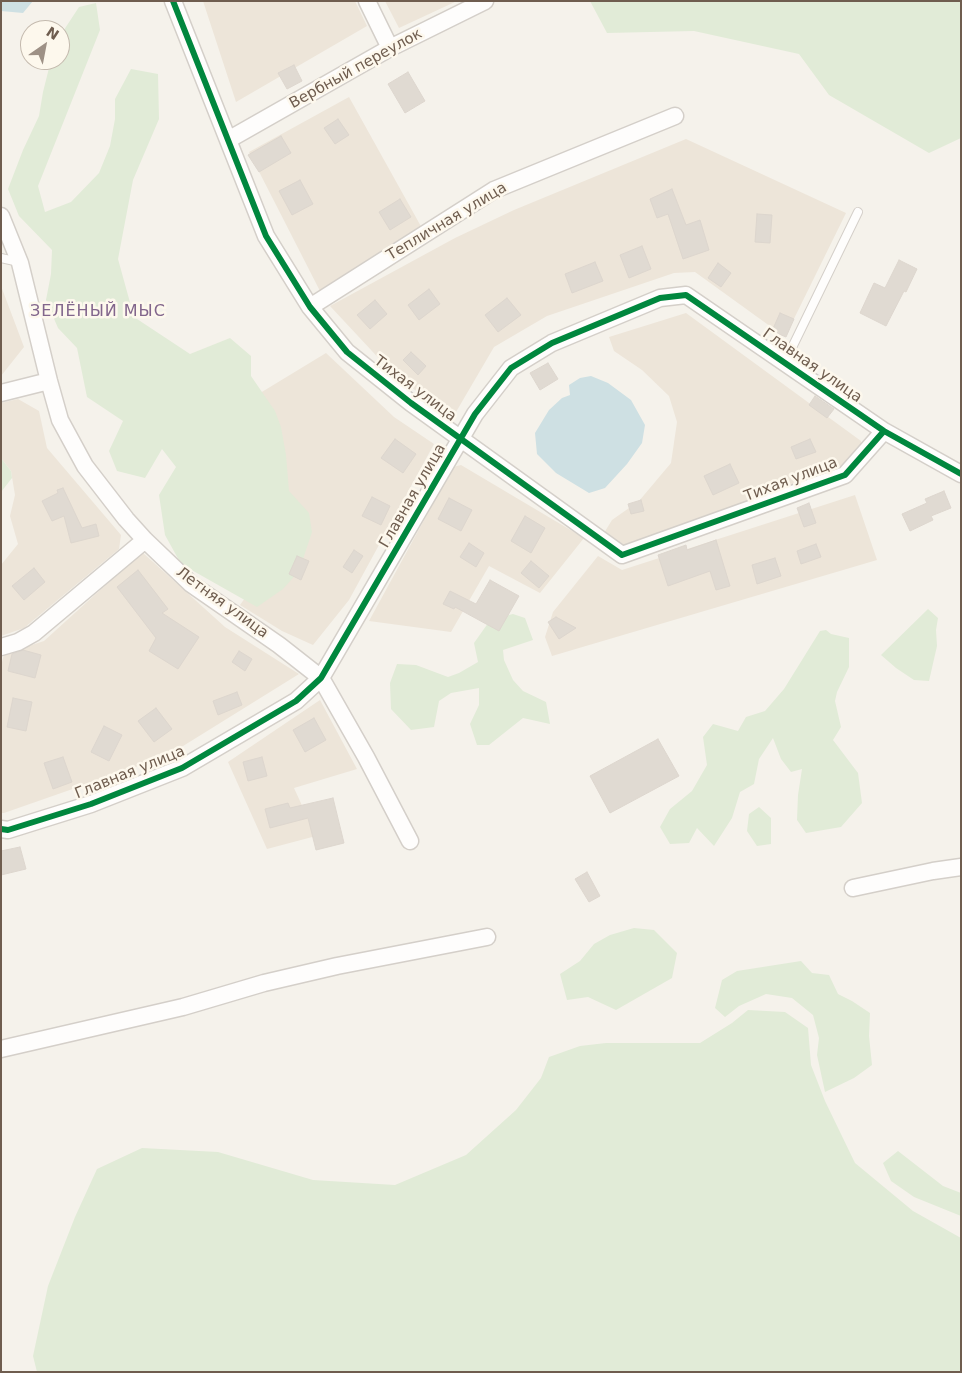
<!DOCTYPE html>
<html>
<head>
<meta charset="utf-8">
<style>
	body { margin:0 }
	#map { position:relative; width:962px; height:1373px; overflow:hidden; background:#f5f2eb; font-family:"DejaVu Sans",sans-serif }
	canvas { display:block }
	.frame { position:absolute; inset:0; border:2px solid #6f5d4f; pointer-events:none }
	.north { position:absolute; left:20px; top:20px; width:50px; height:50px; box-sizing:border-box; background:#fdf8ed; border:1px solid #c4baae; border-radius:50%; rotate:33deg; font-size:14px; font-weight:700; line-height:20px; text-align:center; color:#6f5d4f }
	.north::after { content:''; display:block; margin:auto; width:18px; height:22px; background:#9e9186; clip-path:polygon(50% 0,100% 100%,50% 72%,0 100%) }
</style>
</head>
<body>
<div id="map">
<canvas width="962" height="1373"></canvas>
<div class="frame"></div>
<div class="north">N</div>
</div>
<script>
const ctx = document.querySelector('canvas').getContext('2d');
ctx.lineJoin = 'round';
function paint(path, color) {
  ctx.fillStyle = color;
  ctx.fill(path, 'evenodd');
}
function toPath(rows) {
  const path = new Path2D();
  for (const r of rows) {
    path.moveTo(r[0], r[1]);
    for (let i = 2; i < r.length; i += 2) path.lineTo(r[i], r[i + 1]);
  }
  return path;
}
function trace(path, color, width, dash) {
  ctx.strokeStyle = color;
  ctx.lineWidth = width;
  ctx.lineCap = dash ? 'butt' : 'round';
  ctx.setLineDash(dash || []);
  ctx.stroke(path);
}
function write(font, color, halo, rows, align = 'center') {
  ctx.font = font + ' "DejaVu Sans",sans-serif';
  ctx.lineWidth = 5;
  ctx.setLineDash([]);
  ctx.textBaseline = 'middle';
  ctx.strokeStyle = halo;
  ctx.fillStyle = color;
  for (const [text, x, y, turn = 0] of rows) {
    ctx.save();
    ctx.translate(x, y);
    ctx.rotate((+turn || 0) * Math.PI / 180);
    ctx.textAlign = isNaN(turn) ? turn : align;
    if (halo) ctx.strokeText(text, 0, 0);
    ctx.fillText(text, 0, 0);
    ctx.restore();
  }
}
paint(toPath([
	[203,1,355,1,367,26,236,102],
	[385,1,457,1,399,28],
	[349,97,423,230,321,293,249,152],
	[686,139,846,213,785,337,695,272,674,273,547,316,494,347,456,412,445,415,385,365,330,306,455,238,514,210],
	[1,286,24,347,1,376],
	[686,313,861,441,861,453,846,472,626,546,604,533,612,520,639,501,671,463,677,422,669,396,642,370,614,351,609,337],
	[326,353,394,417,434,444,349,600,313,645,282,631,240,605,283,545,247,401],
	[18,399,39,411,47,448,121,535,119,549,24,628,1,636,1,565,18,544,10,516,15,495,11,471,1,458,1,403],
	[461,465,584,538,540,593,489,566,451,632,369,621,453,467],
	[855,495,877,560,552,656,545,637,553,612,598,556,622,570],
	[142,552,225,627,299,674,167,756,4,813,1,813,1,666,4,654,44,641],
	[320,700,357,769,294,788,316,836,267,849,228,762]
]), '#ede5d9');
paint(toPath([
	[590,1,961,1,961,138,929,153,829,95,799,54,694,31,607,33],
	[96,3,100,30,38,186,45,212,71,202,99,173,110,146,115,119,115,99,131,69,158,74,159,119,133,180,118,259,134,317,190,354,230,338,251,356,251,376,275,411,281,427,286,455,289,491,309,513,312,532,299,571,283,589,257,607,181,564,165,535,159,495,176,467,162,449,145,478,117,471,109,451,123,421,87,397,77,348,58,328,46,300,51,274,52,250,19,216,8,189,23,150,39,116,43,92,51,60,60,60,60,36,79,7],
	[1,458,11,471,12,478,1,492],
	[928,609,938,618,936,630,937,646,929,681,914,680,896,668,881,655],
	[513,614,525,618,533,640,503,650,504,660,513,680,523,691,546,702,550,724,523,718,489,745,477,745,470,724,479,705,479,688,451,693,439,701,434,727,411,730,391,709,390,683,397,664,416,665,448,677,459,673,478,662,474,643,491,619],
	[826,630,831,634,849,638,849,667,837,692,835,701,841,727,833,740,858,773,862,803,841,827,806,833,797,820,798,795,802,769,791,772,781,759,773,738,759,759,754,784,740,792,732,818,714,846,697,828,689,843,670,844,660,827,670,809,692,791,707,765,703,737,713,724,738,731,746,717,765,711,784,689,820,631],
	[759,807,771,818,771,844,757,846,747,831,749,814],
	[634,928,654,930,677,953,672,978,616,1010,588,997,567,1000,560,974,580,961,594,944,610,935],
	[801,961,812,973,829,975,838,994,852,1001,870,1013,869,1036,872,1065,854,1078,825,1092,817,1055,819,1038,813,1015,792,998,766,994,739,1006,725,1017,715,1008,722,980,737,971],
	[748,1010,785,1012,808,1028,811,1065,825,1101,855,1163,913,1211,961,1238,961,1372,37,1372,33,1356,48,1286,75,1217,97,1169,142,1148,218,1152,313,1180,395,1185,466,1155,516,1110,541,1078,549,1057,580,1046,606,1043,700,1043,732,1023],
	[898,1151,943,1186,961,1193,961,1216,914,1197,891,1181,883,1163]
]), '#e1ebd7');
paint(toPath([
	[1,1,33,1,23,13,1,11],
	[591,376,608,383,631,400,645,425,642,443,627,464,605,488,589,493,556,473,537,454,535,433,549,410,562,398,570,395,569,385,580,378]
]), '#cee0e3');
const building = toPath([
	[294,65,302,81,287,89,278,73,294,65],
	[408,72,425,101,405,113,388,84,408,72],
	[338,119,349,135,335,144,324,128,338,119],
	[281,136,291,153,259,172,248,155,281,136],
	[300,180,313,204,292,215,279,191,300,180],
	[672,189,686,225,700,220,709,250,683,259,668,214,657,218,650,199,672,189],
	[400,199,411,217,390,230,379,212,400,199],
	[757,214,772,215,770,243,755,242,757,214],
	[642,246,651,269,629,278,620,255,642,246],
	[899,260,917,269,906,292,904,291,886,326,860,313,874,283,885,288,899,260],
	[595,262,603,281,572,293,565,274,595,262],
	[718,263,731,273,721,287,708,278,718,263],
	[429,289,440,304,419,320,408,305,429,289],
	[507,298,521,315,498,332,485,315,507,298],
	[375,300,387,314,370,329,357,315,375,300],
	[780,313,794,319,786,337,772,331,780,313],
	[411,352,426,366,418,375,403,360,411,352],
	[548,363,558,379,540,390,530,373,548,363],
	[815,396,834,409,827,418,809,405,815,396],
	[395,439,416,454,403,473,381,458,395,439],
	[810,439,816,452,796,459,791,447,810,439],
	[730,464,739,483,713,495,704,476,730,464],
	[63,488,82,528,96,524,99,536,71,543,64,516,52,521,42,501,58,493,57,490,63,488],
	[944,491,951,508,931,516,933,520,910,531,902,514,927,503,925,499,944,491],
	[372,497,390,506,381,525,362,516,372,497],
	[449,498,472,510,461,531,438,519,449,498],
	[641,500,644,511,631,514,628,504,641,500],
	[809,503,816,523,804,527,797,508,809,503],
	[525,516,545,528,531,553,511,541,525,516],
	[716,540,730,586,716,590,710,571,668,586,658,555,686,545,687,550,716,540],
	[469,543,484,553,476,567,460,557,469,543],
	[816,544,821,557,801,564,797,551,816,544],
	[354,550,363,556,352,573,343,567,354,550],
	[297,556,309,561,301,580,289,574,297,556],
	[775,558,781,576,757,584,752,565,775,558],
	[531,561,549,576,539,588,521,573,531,561],
	[34,568,45,582,24,600,12,586,34,568],
	[138,570,168,609,162,613,199,637,178,669,149,651,156,638,117,587,138,570],
	[490,580,519,596,499,631,455,607,454,609,443,604,450,591,476,604,490,580],
	[556,617,576,628,559,639,548,622,556,617],
	[23,650,41,655,35,678,8,671,12,654,23,650],
	[239,651,252,659,245,671,232,662,239,651],
	[237,692,242,705,218,715,213,701,237,692],
	[13,698,32,702,26,731,7,727,13,698],
	[156,708,172,729,154,742,138,721,156,708],
	[314,718,326,740,305,752,293,730,314,718],
	[104,726,122,735,109,761,91,752,104,726],
	[658,739,679,776,610,813,590,776,658,739],
	[63,757,72,782,53,789,44,763,63,757],
	[262,757,267,776,248,781,243,762,262,757],
	[333,798,344,843,316,850,308,818,270,828,265,809,288,803,290,808,333,798],
	[20,847,26,869,1,875,1,851,20,847],
	[587,872,600,896,589,902,575,879,587,872]
]);
paint(building, '#e0dad2');
trace(building, '#ddd6ce', 1);
const lane = toPath([
	[1,258,19,262],
	[785,362,858,212]
]);
const street = toPath([
	[173,1,266,236,310,307,347,352,411,403,622,555,845,475,884,431],
	[367,1,390,48],
	[228,140,390,48,485,1],
	[1,216,20,263,49,381,60,420,85,466,126,519,145,540,191,584,279,645,321,678,366,757,410,841],
	[310,307,494,190,675,116],
	[1,393,49,381],
	[1,647,18,642,34,633,145,540],
	[1,829,8,830,91,804,182,768,296,701,321,678,475,414,511,368,552,343,660,298,686,295,884,431,961,474],
	[853,888,933,871,961,867],
	[1,1049,183,1007,264,983,337,966,487,937]
]);
trace(lane, '#d4cfc9', 10);
trace(street, '#d4cfc9', 19);
trace(lane, '#fefdfc', 8);
trace(street, '#fefdfc', 16);
trace(toPath([
	[173,1,266,236,310,307,347,352,411,403,622,555,845,475,884,431],
	[1,829,8,830,91,804,182,768,296,701,321,678,475,414,511,368,552,343,660,298,686,295,884,431,961,474]
]), '#00873e', 6);
write('15px', '#6f5d4f', '#fdf8ed', [
	["Вербный переулок",356,69,-29],
	["Тепличная улица",447,222,-31],
	["Главная улица",812,366,35],
	["Тихая улица",415,389,37],
	["Тихая улица",791,480,-21],
	["Главная улица",413,496,-60],
	["Летняя улица",222,603,36],
	["Главная улица",130,773,-22]
]);
ctx.letterSpacing = '1px';
write('16px', '#82668c', '#fdf8ed', [
	["ЗЕЛЁНЫЙ МЫС",98,312]
]);
ctx.letterSpacing = '0px';
</script>
</body>
</html>
